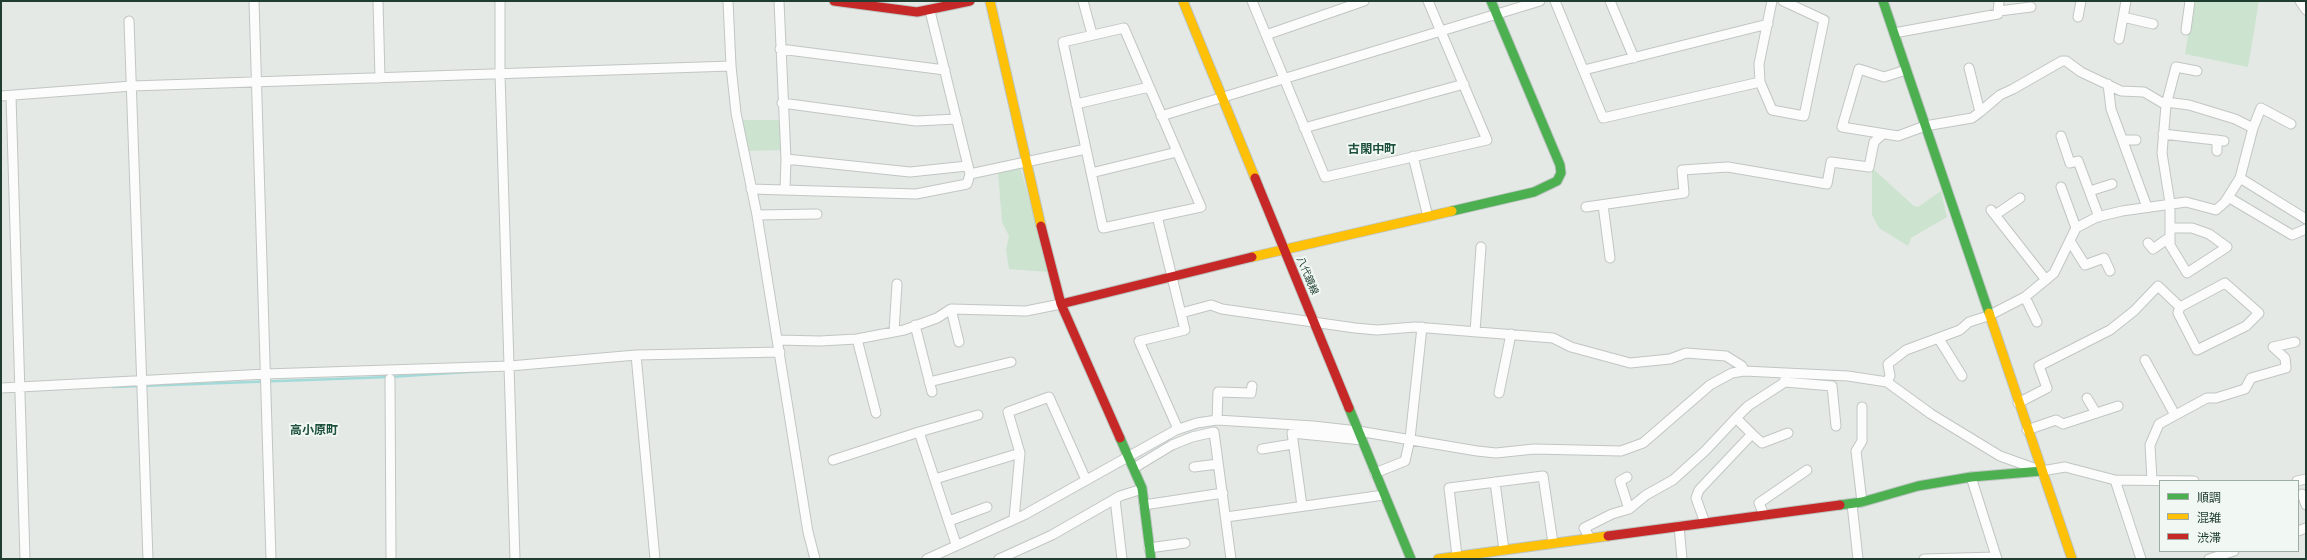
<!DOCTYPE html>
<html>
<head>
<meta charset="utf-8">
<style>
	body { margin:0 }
	#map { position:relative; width:2307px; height:560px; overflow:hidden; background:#e4e9e6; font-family:"Varela Round","Noto Sans JP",sans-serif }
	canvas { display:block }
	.frame { position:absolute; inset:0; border:2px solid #203d31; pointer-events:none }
	.legend { position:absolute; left:2159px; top:480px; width:140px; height:72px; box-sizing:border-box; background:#f1f8f4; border:1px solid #9dada6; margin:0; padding:5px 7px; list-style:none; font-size:12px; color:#203d31 }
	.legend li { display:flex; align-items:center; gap:8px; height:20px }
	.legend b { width:20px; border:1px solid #9dada6 }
</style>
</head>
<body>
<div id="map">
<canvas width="2307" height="560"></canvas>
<div class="frame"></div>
<ul class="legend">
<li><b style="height:5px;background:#4caf50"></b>順調</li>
<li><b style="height:5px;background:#ffc107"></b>混雑</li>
<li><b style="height:5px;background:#c62828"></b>渋滞</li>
</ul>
</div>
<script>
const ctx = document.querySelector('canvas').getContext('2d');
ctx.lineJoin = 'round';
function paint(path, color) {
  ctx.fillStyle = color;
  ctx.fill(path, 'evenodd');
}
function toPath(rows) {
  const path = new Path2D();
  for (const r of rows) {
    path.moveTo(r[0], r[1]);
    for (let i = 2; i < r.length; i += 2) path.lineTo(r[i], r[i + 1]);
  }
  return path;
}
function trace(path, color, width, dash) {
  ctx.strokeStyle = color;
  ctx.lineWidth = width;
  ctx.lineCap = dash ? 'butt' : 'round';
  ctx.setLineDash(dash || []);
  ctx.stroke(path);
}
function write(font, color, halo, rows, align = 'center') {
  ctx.font = font + ' "Varela Round","Noto Sans JP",sans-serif';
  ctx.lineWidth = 4;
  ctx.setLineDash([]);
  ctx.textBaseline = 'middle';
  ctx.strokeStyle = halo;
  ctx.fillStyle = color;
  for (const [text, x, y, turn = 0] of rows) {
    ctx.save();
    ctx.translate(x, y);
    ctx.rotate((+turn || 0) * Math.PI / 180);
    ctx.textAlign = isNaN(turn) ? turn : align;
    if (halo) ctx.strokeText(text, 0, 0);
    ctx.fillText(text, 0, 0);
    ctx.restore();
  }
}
paint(toPath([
	[2194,1,2259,1,2248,67,2185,54],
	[742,120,781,120,783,150,748,151],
	[1020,166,1030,202,1049,272,1009,269,1006,250,1009,236,1002,222,998,172],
	[1872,168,1914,206,1918,207,1941,191,1947,217,1911,238,1908,246,1879,228,1872,215]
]), '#cce3cf');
trace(toPath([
	[113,387,389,377,484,371]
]), '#a2dad9', 2.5);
const street = toPath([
	[254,1,271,559],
	[378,1,380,78],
	[500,1,500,74,515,559],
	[728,1,731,66,736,113,757,215,808,532,815,559],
	[779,1,786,159,785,189],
	[1083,1,1092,34],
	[1252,1,1325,177,1487,140,1428,1],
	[1555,1,1603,118,1760,82],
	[1610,1,1634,58],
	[1772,1,1759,64,1760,82,1772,110,1804,116,1824,20,1783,1],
	[2300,1,2306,10],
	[930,11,970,174,1086,149],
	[1999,11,2031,7],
	[2078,17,2081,1],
	[2123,17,2153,24],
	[129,21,148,559],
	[1124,28,1201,207,1103,228,1063,42,1124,28],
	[2186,30,2190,1],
	[1894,33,1998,14,1999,1],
	[1266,35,1364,1],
	[2119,39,2126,1],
	[780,49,945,70],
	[1584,70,1768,24],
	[1906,70,1884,77,1859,69,1842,127,1898,136,1925,126,1972,118,1980,112,1969,68],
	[2108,84,2111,109,2147,207],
	[1,96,132,86,731,66],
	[11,96,25,559],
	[2166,102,2189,105,2235,119,2253,128,2240,178],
	[782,103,916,121,957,119],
	[1076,104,1149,87],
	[2166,105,2176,67,2197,71],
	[1980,112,2000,95,2013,89,2062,61,2066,61,2081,72,2121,91,2144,92,2166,105,2162,153,2170,203,2170,245,2187,273,2227,247,2209,234,2192,228,2170,228],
	[1161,116,1540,1],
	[1304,128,1464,84],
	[2253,128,2261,108,2291,124],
	[2163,134,2224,141],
	[2061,136,2070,163,2078,161,2099,217],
	[2123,140,2136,140],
	[2217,140,2217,151],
	[1413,156,1428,217],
	[786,159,910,172,967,166],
	[1091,173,1177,152],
	[2061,187,2076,228],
	[751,189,916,194,967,184,970,174],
	[2090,191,2112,184],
	[2228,197,2292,235,2306,229],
	[1603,205,1610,258],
	[1586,207,1684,193,1682,170,1728,167,1827,184,1831,162,1869,167,1874,142,1883,134],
	[1991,210,2046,280],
	[757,215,817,214],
	[1995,215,2020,198],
	[1157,216,1185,330,1139,341,1178,429],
	[2070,241,2085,265,2104,258,2110,271],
	[2148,243,2153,249,2170,237],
	[2025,297,2037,322],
	[951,309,959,342],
	[1181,313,1211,305,1222,309,1355,328,1377,330,1415,327,1553,338,1571,347,1630,363,1670,359,1686,353,1726,356,1742,366,1744,371],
	[915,325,932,392],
	[894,331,897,284],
	[1475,332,1481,247],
	[857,339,876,413],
	[1939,339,1962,376],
	[778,340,820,341,857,339,904,330,937,318,951,309,1026,311,1061,304],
	[636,355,655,559],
	[2145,360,2175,415],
	[390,379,391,559],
	[929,382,1011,362],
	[1785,382,1832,386,1836,426],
	[1887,382,1890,376,1888,364,1906,350,1960,330,1969,322,1988,316,2025,297,2054,273,2076,228,2097,217,2122,211,2186,202,2216,210,2225,202,2240,178,2306,219],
	[1,388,266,374,510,366,636,355,780,352],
	[1499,393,1511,334],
	[2087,398,2096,413],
	[2018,403,2047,388,2039,366,2110,330,2134,311,2158,286,2180,307,2225,283,2259,313,2246,326,2197,350,2178,313,2180,307],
	[1862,407,1862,441,1856,451,1862,502],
	[1736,418,1748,406,1785,382,1785,377],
	[1217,420,1313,426,1358,431,1477,451,1496,453,1534,449,1621,451,1643,443,1710,385,1732,373,1744,371,1848,376,1887,382,1931,414,2000,456,2042,471,2065,467,2115,480,2194,481],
	[2027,430,2056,420,2063,424,2118,406],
	[919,432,978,415],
	[1262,449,1293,444],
	[1020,453,1008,412,1049,397,1086,480],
	[833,460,919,432,956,544],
	[1194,467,1218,464],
	[1134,468,1172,445,1192,437,1214,432,1231,559],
	[1375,473,1405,461,1410,439,1422,327],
	[1627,477,1620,481,1629,509],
	[1971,477,1997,559],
	[935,479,1020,453,1014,519],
	[2115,480,2141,559],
	[2152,480,2150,445,2159,424,2207,398,2216,398,2245,389,2251,378,2286,368,2285,358,2273,347,2295,342],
	[2297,481,2306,479],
	[1495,482,1504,550],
	[2302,494,2306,505],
	[1115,499,1122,559],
	[1852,504,1858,559],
	[1144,505,1223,493],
	[1302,506,1292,433,1362,440],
	[1764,515,1759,503,1807,470],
	[1226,517,1384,495],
	[949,521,987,507],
	[1705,523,1696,498,1699,490,1752,434,1762,443,1788,433],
	[1679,526,1682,559],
	[2298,531,2306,528],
	[1590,538,1584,528,1612,514,1629,509,1646,495,1673,480,1705,451,1736,418,1752,434],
	[1149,548,1185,543],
	[1457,556,1449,488,1543,476,1553,543],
	[927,559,1024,515,1176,430,1197,423,1217,420,1218,392,1251,393,1252,386],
	[999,559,1052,535,1120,496,1142,489],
	[1924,559,1996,557],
	[2209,559,2234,551]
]);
const fast = toPath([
	[1883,1,1989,313],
	[1452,211,1534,192,1557,181,1561,173,1560,165,1491,1],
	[1349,408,1411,559],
	[1120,438,1142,488,1151,559],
	[1840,505,1862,502,1918,486,1971,477,2042,471]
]);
const slow = toPath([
	[990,1,1041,226],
	[1183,1,1255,178],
	[1252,257,1452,211],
	[1989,313,2072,559],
	[1438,559,1608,536]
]);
const jam = toPath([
	[834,1,917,12,970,1],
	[1255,178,1349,408],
	[1041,226,1061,304,1120,438],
	[1061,304,1252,257],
	[1608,536,1840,505]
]);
trace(street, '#c1c6c3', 11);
trace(fast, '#bdc5c1', 11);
trace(slow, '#bdc5c1', 11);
trace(jam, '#bdc5c1', 11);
trace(street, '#fbfcfb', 9);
trace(fast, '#4caf50', 9);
trace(slow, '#ffc107', 9);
trace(jam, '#c62828', 9);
write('10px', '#203d31', '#f1f8f4', [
	["八代鏡線",1307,276,67]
]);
write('bold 12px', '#1c503b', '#f1f8f4', [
	["古閑中町",1372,150],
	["高小原町",314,431]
]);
</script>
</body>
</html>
